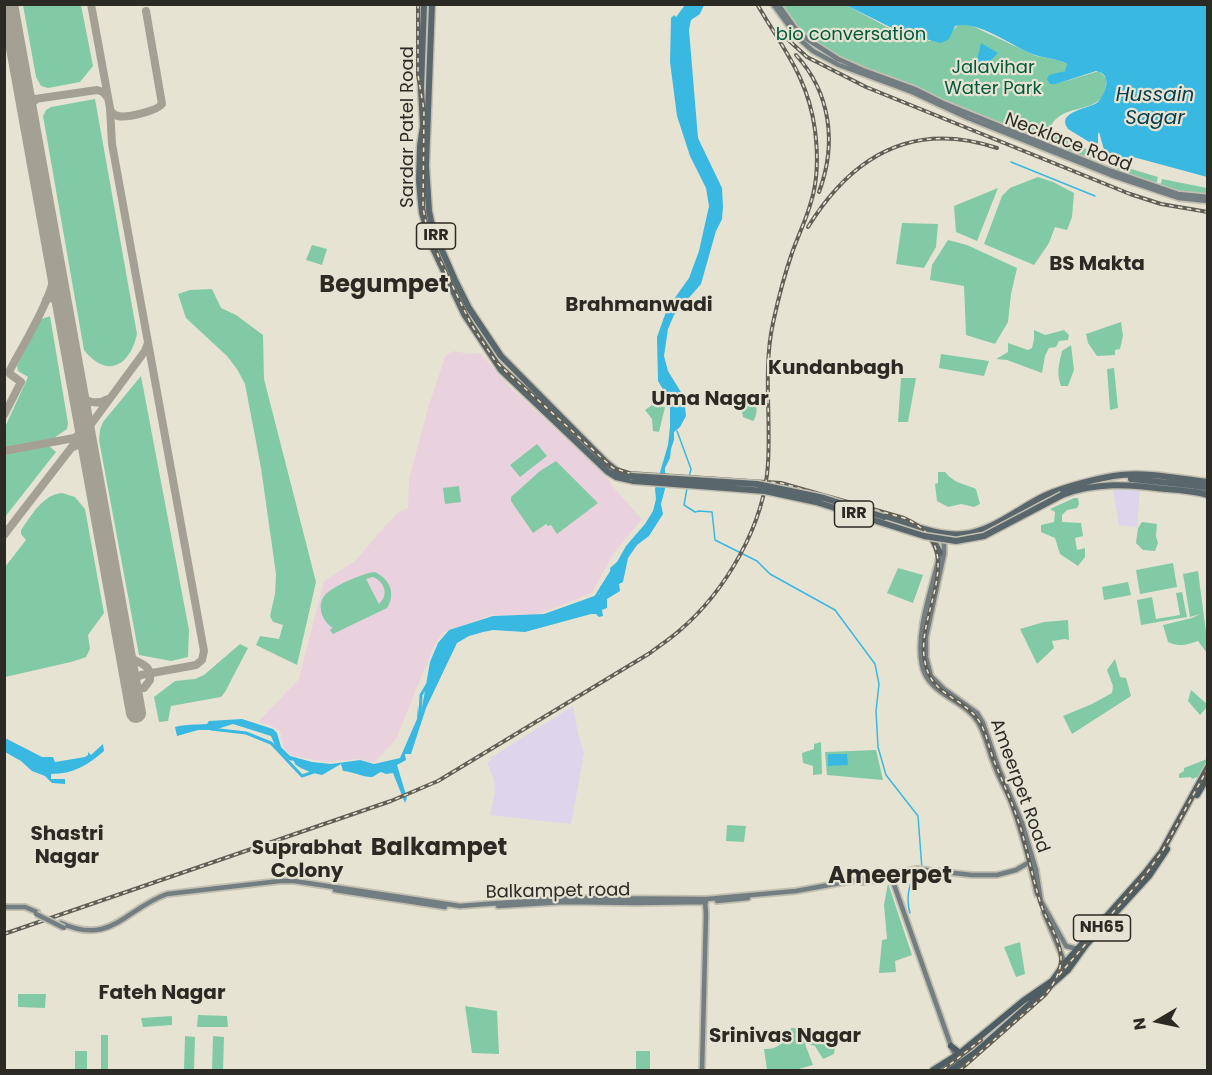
<!DOCTYPE html>
<html>
<head>
<meta charset="utf-8">
<style>
  body { margin:0 }
  #map { position:relative; width:1212px; height:1075px; overflow:hidden; background:#e7e3d3; font-family:Poppins,sans-serif }
  canvas { display:block }
  .frame { position:absolute; inset:0; border:6px solid #2c2a24; pointer-events:none }
  .north { position:absolute; left:1128px; top:991px; width:60px; height:60px; -webkit-text-stroke:4px #e7e3d3; paint-order:stroke; rotate:261deg; font-size:16px; font-weight:700; line-height:24px; text-align:center; color:#2c2a24 }
  .north::after { content:''; display:block; margin:auto; width:21px; height:27px; background:#2c2a24; clip-path:polygon(50% 0,100% 100%,50% 72%,0 100%) }
</style>
</head>
<body>
<div id="map">
<canvas width="1212" height="1075"></canvas>
<div class="frame"></div>
<div class="north">N</div>
</div>
<script>
const ctx = document.querySelector('canvas').getContext('2d');
ctx.lineJoin = 'round';
function fillPath(path, color) {
  ctx.fillStyle = color;
  ctx.fill(path, 'evenodd');
}
function trace(path, color, width, dash) {
  ctx.strokeStyle = color;
  ctx.lineWidth = width;
  ctx.lineCap = dash ? 'butt' : 'round';
  ctx.setLineDash(dash || []);
  ctx.stroke(path);
}
function label(font, color, halo, rows, align = 'center') {
  ctx.font = font + ' Poppins,sans-serif';
  ctx.lineWidth = 4.5;
  ctx.setLineDash([]);
  ctx.textBaseline = 'middle';
  ctx.strokeStyle = halo;
  ctx.fillStyle = color;
  for (const [text, x, y, turn = 0] of rows) {
    ctx.save();
    ctx.translate(x, y);
    ctx.rotate((+turn || 0) * Math.PI / 180);
    ctx.textAlign = isNaN(turn) ? turn : align;
    if (halo) ctx.strokeText(text, 0, 0);
    ctx.fillText(text, 0, 0);
    ctx.restore();
  }
}
fillPath(new Path2D(`
  M455 351 469 354 480 353 510 387 605 474 613 487 642 519 613 554 592 593 527 619 515 615H492L443 632 433 648 396 739 374 763 358 759 328 762 291 756 284 748 280 731 269 725 258 722 299 679 324 581 355 561 397 513 408 508 409 479 428 408 445 357 449 353Z`), '#e9d2de');
fillPath(new Path2D(`
  M1113 489 1140 491 1137 527 1119 525Z
  M573 706 578 734 584 753 571 824 490 815 495 793 494 780 487 762 491 760 490 758Z`), '#dcd5eb');
fillPath(new Path2D(`
  M23 5H81L93 66 80 82 48 88 41 86 36 77Z
  M779 5H846L887 27 930 41 953 30 958 25 968 24 1036 56 1058 60 1067 64 1066 70 1061 73 1056 84 1099 71 1106 78C1108 115 1073 102 1055 120 1050 125 1048 134 1045 142L942 100 921 89 847 61 806 36Z
  M95 99 137 334C130 366 107 379 84 350L43 116 46 110 51 107Z
  M1053 135 1091 151 1094 153V161L1049 143Z
  M1121 166 1158 177 1156 185 1116 169Z
  M1038 177 1053 182 1074 193 1072 217 1067 230 1055 227 1049 243 1034 265 984 244 1002 196 1010 188Z
  M1162 179 1207 188V194L1178 191 1160 186Z
  M998 188 977 241 956 232 954 206Z
  M902 223 938 224 936 247 924 268 896 264Z
  M948 240 967 245 1017 268 1011 294 1008 322 995 344 966 335 964 286 930 280 932 265Z
  M312 245 327 249 322 265 306 260Z
  M212 289 221 308 236 315 263 335 264 379 316 582 297 665 256 645 260 636 279 639 283 625 273 622 270 616 275 594 276 574 261 468 245 384 237 369 227 356 186 318 178 294 190 290Z
  M50 316 68 423 67 429 54 438 5 447V427L28 377 18 371 17 366 39 322 42 319Z
  M1121 322 1123 336 1120 349 1115 350V355L1097 356 1088 343 1086 334Z
  M1034 330 1045 335 1064 330 1069 335 1068 340 1059 341 1056 347 1049 348 1045 356 1042 373 1007 360 996 359 1008 352V343L1028 350 1032 348 1034 339Z
  M1071 345 1074 370 1068 386H1061C1056 373 1059 364 1062 351Z
  M941 354 989 361 984 376 939 368Z
  M1114 368 1118 408 1110 410 1107 369Z
  M141 376 189 630 188 657 171 661 139 655 99 440 100 430 103 422Z
  M901 378H916L908 422H898Z
  M751 395 755 396C757 403 758 416 753 421L743 417 741 407 746 397Z
  M652 405 665 407 659 432 653 431 652 419 645 410Z
  M537 444 547 456 520 477 510 465Z
  M49 446 56 452 5 517V454Z
  M556 461 598 503 557 534 551 525 548 526 546 524 533 533 511 501V497L540 471Z
  M938 472H945C953 483 965 484 976 489L980 504 974 507 961 504 948 507 937 501 935 484 938 483Z
  M459 486 461 502 445 504 443 488Z
  M62 493 75 497 85 509 104 613 88 635 90 649 86 657 71 662 5 677V567L26 540 21 534V530C32 515 42 495 62 493Z
  M1074 498H1078L1079 504 1077 508 1067 510 1062 515V522L1081 523 1083 536 1075 538 1077 550 1085 548V557L1078 566 1060 554 1055 538 1041 532V525L1054 522 1055 512 1050 509Z
  M1142 522 1157 524 1156 536 1158 543 1155 551 1143 550 1136 543 1138 528Z
  M1173 563 1177 587 1140 594 1136 570Z
  M898 568 923 575 913 603 887 593Z
  M1198 571 1207 640 1206 652 1198 641C1188 645 1178 647 1168 642L1163 625 1192 618 1200 614 1190 617 1183 574Z
  M375 572C390 579 396 594 387 608L333 634 330 630 333 628C321 621 315 602 328 592 337 585 363 573 375 572ZM373 577C385 582 389 595 379 604L366 579Z
  M1128 582 1131 595 1104 600 1102 587Z
  M1182 592 1187 617 1141 625 1137 600 1152 597 1156 619 1180 615 1176 593Z
  M1068 620 1069 640 1065 639 1052 641 1054 648 1037 664 1020 629 1044 622Z
  M240 644 248 648 225 692 221 697 171 706 168 721 159 722 154 697 175 681 195 679 204 675Z
  M1115 659 1120 677 1126 678 1131 696 1072 734 1063 716 1092 704 1112 693 1113 686 1107 670Z
  M1191 690 1207 704V707L1200 715 1188 701Z
  M821 742 822 774 813 775V766L803 763 802 753 814 749V744Z
  M876 750 883 780 827 775 825 752Z
  M1207 759V765L1201 778 1197 777 1192 779 1191 777 1179 778V774L1184 771V768Z
  M727 825 746 826 744 842 726 841Z
  M888 883 912 955 895 961 896 972 879 973 882 940 887 939 884 905Z
  M1020 942 1025 974 1016 977 1004 947Z
  M18 994H46L45 1008 18 1007Z
  M465 1006 497 1011 499 1054 472 1053Z
  M198 1015 227 1016 228 1027H197Z
  M172 1016V1025L143 1027 141 1018Z
  M791 1028H805V1044L813 1065 795 1070H767L764 1049C779 1050 785 1041 791 1028Z
  M101 1035H108V1070H101Z
  M185 1036 195 1037 194 1070H184Z
  M213 1036 224 1037 223 1070H212Z
  M832 1036 835 1045 834 1054 823 1059 815 1046 808 1044 809 1038Z
  M75 1051H87V1070H75Z
  M636 1051H650V1070H636Z`), '#82caa6');
fillPath(new Path2D(`
  M685 5H704L700 14 691 20 689 30 698 138 722 188 723 207 722 219 716 231 701 284 674 315 668 329 664 356 668 371 684 397 686 416 680 427 674 432V440L671 449 670 458 665 468V489L661 504 663 514 649 536 637 545 628 558 623 582 619 584 620 591 607 599V608L602 610 603 616 599 617 596 614H591L525 632 493 630 483 632 469 636 457 643 426 708 411 754H405L406 760 397 765 407 798 405 803 393 773 386 774 381 772C378 773 375 776 372 777 366 778 351 771 343 771L341 764 322 775C314 773 304 771 295 764L294 761 289 760 275 746 271 736 233 724 214 730H198L177 736 175 727C186 724 196 725 207 724L209 721 242 719 273 729 277 733 281 747 290 756 312 762 331 764 360 760 374 764 400 758 417 719 418 705 419 714 421 713 430 662 438 643 449 630 493 616 544 614 600 594V587L607 579 606 577 611 574 610 568 617 562 626 546 645 524 653 511 656 499 655 489 668 445 670 427V401L658 381 657 337 667 309 689 278 699 251 709 206 706 188 690 156 677 116 670 62 671 18 674 15 676 17Z
  M846 5H1207V177L1137 158 1120 157 1109 160 1106 157 1099 132 1098 134V144L1094 145 1068 129C1055 111 1090 109 1098 102 1106 93 1113 74 1096 71L1056 84H1050L1047 79 1049 75 1065 71 1067 64C1057 58 1046 59 1035 55 1013 47 978 19 955 26L949 39 941 43 902 33Z
  M981 43 998 53 983 68 976 64Z
  M5 738 42 757H53L55 762 85 757 88 755V752L91 755 103 744 104 751C88 765 73 774 51 774V779H65V784L52 783 45 776 32 771 21 761 5 752Z
  M828 754H847L848 765 828 766Z`), '#39b8e2');
trace(new Path2D(`
  M1011 162 1095 196
  M677 431 691 469 689 477
  M687 488 684 505 695 512 699 511 712 512 715 540 757 561 770 574 835 610 875 664 879 684 876 711 878 747 886 775 918 816 922 869
  M910 913C906 900 908 881 918 872`), '#39b8e2', 1.5);
trace(new Path2D(`
  M595 598 612 571
  M420 716 421 695 427 685
  M211 729 246 733 271 743 302 776 325 768`), '#39b8e2', 3);
trace(new Path2D(`
  M91 4 110 108 112 144 204 651 202 660 196 665 141 675 134 679 131 688
  M4 8 9 7
  M23 91 28 97 35 99 97 90 103 92 108 98
  M110 110C113 113 113 115 118 116 127 118 157 111 162 104L146 11
  M27 112 30 104 37 99
  M46 300 56 296 61 300
  M78 392C84 403 98 405 108 399
  M4 415 21 382 10 374V370C22 347 56 292 55 268
  M86 431 145 351 148 343
  M73 447 80 444 89 452
  M4 451 74 438 80 434
  M4 535 78 439 84 425
  M124 650C132 666 152 659 150 680L144 688 134 689 126 682 125 651`), '#a4a194', 8);
trace(new Path2D(`
  M8 4 136 713`), '#a4a194', 20);
const secondary = new Path2D(`
  M773 4 797 37 813 51 839 65 912 92 968 118 1111 175 1179 198 1208 201
  M778 4 795 28 807 39 838 59 863 70 915 89 943 103 1111 171 1178 194 1208 197
  M1195 490 1208 492
  M944 538V554L926 637V657L931 676 944 689 977 713 983 723 999 769 1022 823 1036 870 1041 901 1066 946 1077 949
  M940 553C933 587 915 631 922 665 928 695 964 699 978 722 986 735 988 750 994 764 998 777 1006 789 1011 802 1022 832 1030 863 1037 894
  M891 876 951 1046 960 1065 958 1070
  M863 882 891 877 894 874
  M335 890 445 907
  M717 901 748 898
  M498 906 564 902 637 903 706 902
  M4 907H25L37 912
  M1044 913 1065 963
  M61 923C111 946 125 909 167 894L280 881H294L460 906 565 898 707 899 796 891 917 869 972 875H997L1016 870 1033 860
  M702 1070 706 914 705 901`);
const primary = new Path2D(`
  M424 4 421 88 423 126 420 146 419 181 422 213 431 244 464 314 501 370 608 472 616 477 634 481
  M432 4 426 166 429 211 433 230 455 280 469 308 501 356 606 462 618 472 631 476
  M1131 479 1208 487
  M1062 495C1095 482 1130 484 1165 489 1179 490 1194 491 1208 495
  M884 517C907 523 940 537 964 534 993 531 1020 507 1046 495 1065 487 1101 477 1121 475 1150 472 1179 479 1208 482
  M930 534 940 553`);
const trunk = new Path2D(`
  M1197 795 1208 777
  M951 1046 960 1053
  M933 1070 960 1053 1023 1001 1052 981 1065 963 1145 873 1162 851 1208 767
  M951 1070 976 1052 1068 970 1086 945 1149 876 1167 849`);
trace(secondary, '#c2beb0', 8);
trace(primary, '#c2beb0', 9);
trace(trunk, '#c2beb0', 9);
trace(secondary, '#737e83', 4.5);
trace(primary, '#59676d', 6);
trace(trunk, '#4e5d63', 6);
const rail = new Path2D(`
  M418 4V75L424 110 423 208 427 228 440 260 471 324 496 362 613 468 629 473 781 483 904 518C973 548 914 613 925 662 931 696 962 696 979 721 987 733 989 750 995 763 1003 783 1012 802 1019 823 1028 850 1032 879 1042 907 1048 924 1060 938 1061 958 1061 972 1054 984 1045 995L960 1070
  M784 36 807 57 866 87 1130 194 1161 204 1208 212
  M796 55C831 93 837 144 819 192
  M808 227C852 156 913 120 997 148
  M4 934 391 801 438 781 650 653C659 646 670 639 679 631 725 592 765 525 768 463 771 417 763 369 773 323 778 300 784 276 792 253 798 236 806 220 811 202 818 180 818 154 815 130 808 77 783 49 757 4
  M1059 975 1146 874 1163 850 1208 768
  M943 1070 981 1040`);
trace(rail, '#625f56', 4);
trace(rail, '#e7e3d3', 1.5, [4.5]);
const secondaryBridge = new Path2D(`
  M36 914 64 928`);
const primaryBridge = new Path2D(`
  M631 476 757 484 824 498 884 517
  M634 481 765 491 816 502 924 536 956 541 984 536 1062 495`);
trace(secondaryBridge, '#c2beb0', 8, []);
trace(primaryBridge, '#c2beb0', 9, []);
trace(secondaryBridge, '#737e83', 4.5);
trace(primaryBridge, '#59676d', 6);
for (const [x, y, w] of [
  [436,236,39],
  [854,514,39],
  [1102,928,57]
]) {
  const box = new Path2D();
  box.roundRect(x - w / 2, y - 13, w, 26, 4.5);
  ctx.fillStyle = '#e7e3d3';
  ctx.fill(box);
  trace(box, '#2c2a24', 1.5);
}
label('bold 16px', '#2c2a24', null, [
  ["IRR",436,236],
  ["IRR",854,514],
  ["NH65",1102,928]
]);
label('18px', '#00593b', '#e7e3d3', [
  ["bio conversation",851,35],
  ["Jalavihar",993,68],
  ["Water Park",993,89]
]);
label('18px', '#2c2a24', '#e7e3d3', [
  ["Sardar Patel Road",408,127,-90],
  ["Necklace Road",1068,143,21],
  ["Ameerpet Road",1019,786,70],
  ["Balkampet road",558,892,-1]
]);
label('italic 20px', '#063e4f', '#e7e3d3', [
  ["Hussain",1155,96],
  ["Sagar",1155,119]
]);
label('bold 20px', '#2c2a24', '#e7e3d3', [
  ["BS Makta",1097,265],
  ["Brahmanwadi",639,306],
  ["Kundanbagh",836,369],
  ["Uma Nagar",710,400],
  ["Shastri",67,835],
  ["Nagar",67,858],
  ["Suprabhat",307,849],
  ["Colony",307,872],
  ["Fateh Nagar",162,994],
  ["Srinivas Nagar",785,1037]
]);
label('bold 24px', '#2c2a24', '#e7e3d3', [
  ["Begumpet",384,286],
  ["Balkampet",439,849],
  ["Ameerpet",890,877]
]);
</script>
</body>
</html>
